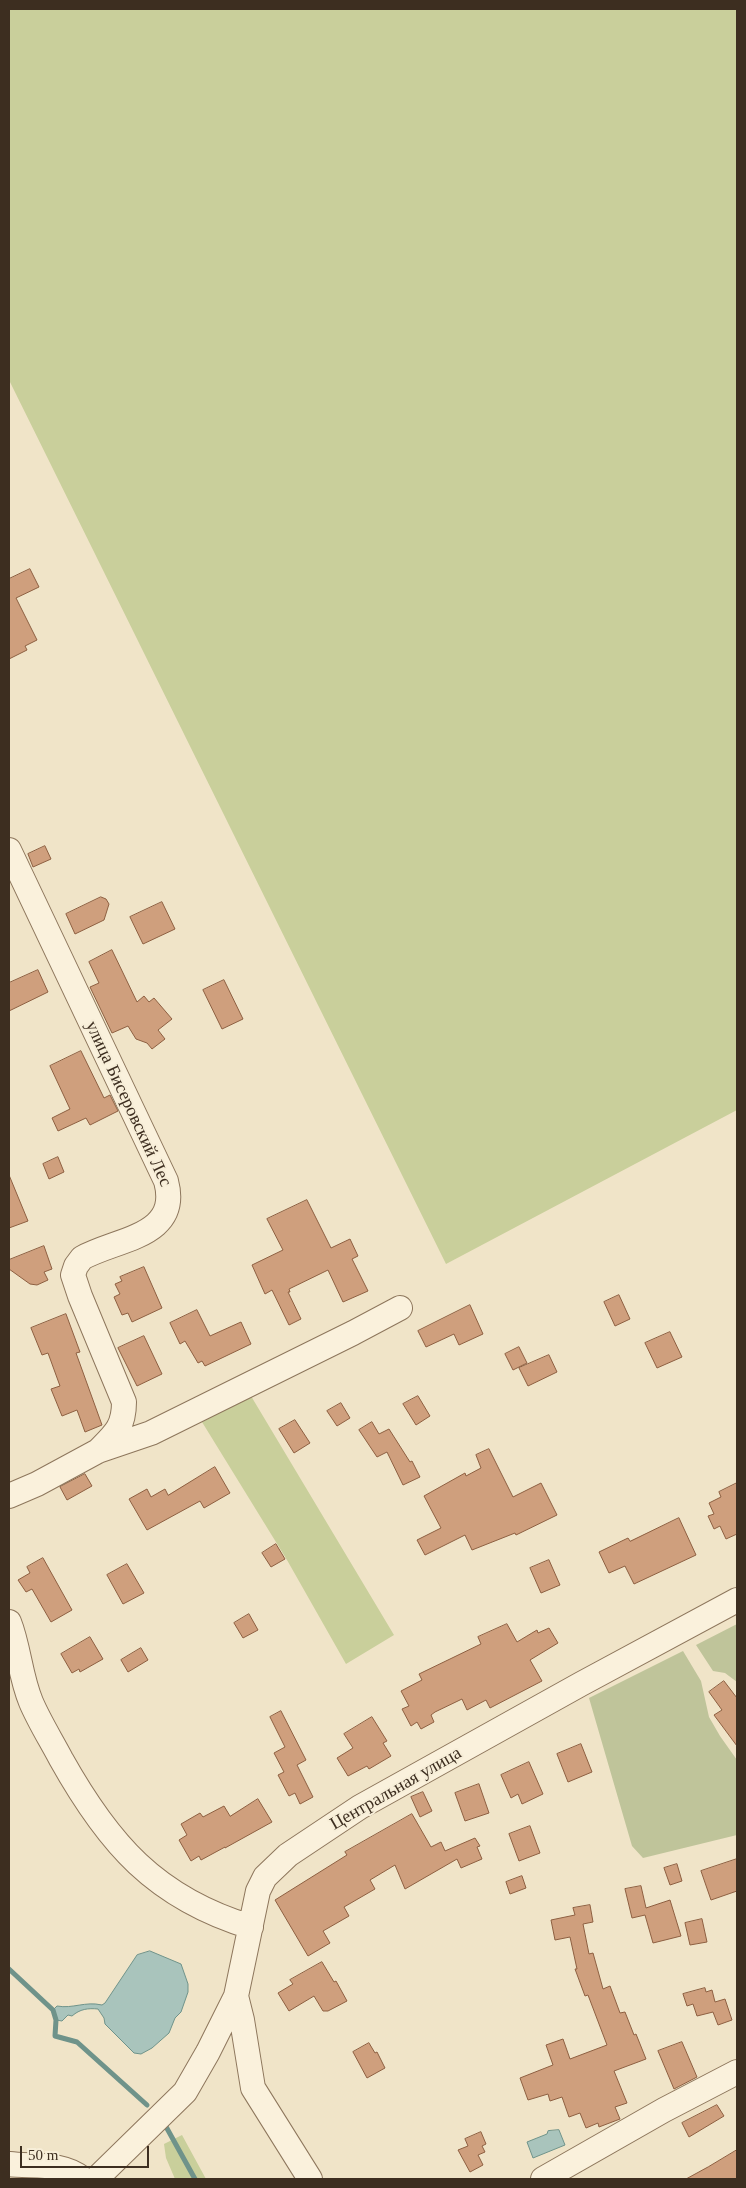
<!DOCTYPE html>
<html>
<head>
<meta charset="utf-8">
<style>
  body { margin:0 }
  #map { position:relative; width:746px; height:2188px; overflow:hidden; background:#f0e4c8; font-family:Georgia,serif }
  canvas { display:block }
  .frame { position:absolute; inset:0; border:10px solid #3d2e20; pointer-events:none }
  .scale { position:absolute; left:20px; top:2146px; width:129px; height:22px; box-sizing:border-box; border:2px solid #3d2e20; border-top:0; padding-left:6px; font-size:15px; line-height:18px; white-space:nowrap; color:#3d2e20; -webkit-text-stroke:4px #f7eed8; paint-order:stroke }
</style>
</head>
<body>
<div id="map">
<canvas width="746" height="2188"></canvas>
<div class="frame"></div>
<div class="scale">50 m</div>
</div>
<script>
const ctx = document.querySelector('canvas').getContext('2d');
ctx.lineJoin = 'round';
function fillPath(path, color) {
  ctx.fillStyle = color;
  ctx.fill(path, 'evenodd');
}
function trace(path, color, width, dash) {
  ctx.strokeStyle = color;
  ctx.lineWidth = width;
  ctx.lineCap = dash ? 'butt' : 'round';
  ctx.setLineDash(dash || []);
  ctx.stroke(path);
}
function label(font, color, halo, rows, align = 'center') {
  ctx.font = font + ' Georgia,serif';
  ctx.lineWidth = 4;
  ctx.setLineDash([]);
  ctx.textBaseline = 'middle';
  ctx.strokeStyle = halo;
  ctx.fillStyle = color;
  for (const [text, x, y, turn = 0] of rows) {
    ctx.save();
    ctx.translate(x, y);
    ctx.rotate((+turn || 0) * Math.PI / 180);
    ctx.textAlign = isNaN(turn) ? turn : align;
    if (halo) ctx.strokeText(text, 0, 0);
    ctx.fillText(text, 0, 0);
    ctx.restore();
  }
}
fillPath(new Path2D(`
  M9 9H737V1110L446 1264 9 380Z
  M251 1396 394 1635 346 1664 287 1560 202 1422Z
  M182 2135 206 2179H175L166 2158 164 2144Z`), '#c9cf9b');
fillPath(new Path2D(`
  M737 1624V1682L725 1673 713 1671 696 1645Z
  M683 1651 701 1681 709 1717 720 1736 737 1760V1835L643 1858 632 1846 589 1698Z`), '#bfc49a');
const water = new Path2D(`
  M150 1951 181 1964 188 1984V1992L181 2012 175 2018 169 2033 152 2048 141 2054 134 2053 105 2024 104 2018 98 2009C88 2008 80 2009 72 2016L68 2015 62 2021 56 2020 53 2010 57 2006C73 2009 85 2001 102 2005L105 2003 137 1955Z
  M559 2130 565 2145 533 2158 527 2142 547 2134 548 2131Z`);
fillPath(water, '#a9c4bc');
trace(water, '#6f938a', 1);
trace(new Path2D(`
  M9 1969 53 2010 56 2020 55 2036 77 2042 147 2105
  M164 2123 195 2179`), '#6f938a', 5);
const building = new Path2D(`
  M30 569 39 587 16 598 37 640 25 646 27 650 9 659V579Z
  M45 846 51 859 33 867 28 854Z
  M101 897 106 899 109 904 104 920 75 934 66 914Z
  M162 902 175 929 143 944 130 917Z
  M112 950 137 1002 144 996 149 1002 154 998 172 1019 158 1030 165 1039 152 1049 147 1043 136 1039 128 1026 112 1033 90 987 99 983 89 962Z
  M38 970 48 992 9 1011V983Z
  M224 980 243 1019 222 1029 203 990Z
  M81 1051 104 1098 110 1095 118 1111 90 1125 86 1118 58 1131 52 1118 70 1109 50 1066Z
  M58 1157 64 1172 49 1179 43 1164Z
  M9 1175 28 1221 9 1228Z
  M307 1200 331 1248 350 1239 358 1256 352 1259 368 1291 343 1302 328 1270 289 1289 290 1292H288L301 1319 289 1325 272 1290 265 1294 252 1265 283 1250 267 1219Z
  M44 1246 52 1269 44 1272 48 1280 37 1285 30 1284 9 1269V1260Z
  M144 1267 162 1308 132 1322 128 1313 122 1315 114 1297 120 1294 115 1284 122 1281 120 1277Z
  M619 1295 630 1319 615 1326 604 1302Z
  M470 1305 483 1334 459 1345 454 1334 426 1347 418 1331Z
  M197 1310 210 1336 241 1322 251 1344 205 1366 202 1361 198 1363 185 1341 180 1344 170 1323Z
  M66 1314 80 1352 76 1353 102 1425 85 1432 77 1410 62 1416 51 1389 60 1386 48 1353 42 1355 31 1328Z
  M670 1332 682 1357 657 1368 645 1343Z
  M144 1336 162 1374 137 1386 118 1348Z
  M519 1347 527 1363 513 1370 505 1354Z
  M549 1355 557 1372 528 1386 519 1368Z
  M418 1396 430 1416 416 1425 403 1404Z
  M341 1403 350 1418 337 1426 327 1411Z
  M295 1420 310 1443 294 1453 279 1429Z
  M372 1422 379 1434 389 1429 410 1462 412 1461 420 1477 403 1485 387 1452 377 1457 359 1430Z
  M489 1449 513 1497 541 1483 557 1515 516 1535 515 1533 472 1550 465 1535 425 1555 417 1540 441 1528 424 1496 465 1473 466 1476 481 1468 476 1455Z
  M215 1467 230 1493 204 1508 200 1501 147 1530 129 1499 147 1489 151 1497 165 1489 168 1495Z
  M85 1474 92 1486 67 1500 60 1487Z
  M737 1483V1534L726 1539 720 1526 714 1529 708 1516 714 1514 709 1503 721 1497 719 1492Z
  M679 1518 696 1555 634 1584 625 1566 609 1573 599 1552 628 1538 630 1541Z
  M276 1544 285 1559 271 1567 262 1553Z
  M43 1558 72 1610 51 1622 32 1589 26 1592 18 1580 30 1573 27 1567Z
  M549 1560 560 1585 541 1593 530 1568Z
  M127 1564 144 1593 123 1604 107 1575Z
  M249 1614 258 1630 243 1638 234 1623Z
  M507 1624 517 1642 537 1630 538 1633 549 1628 558 1643 530 1660 542 1681 490 1708 486 1700 467 1710 462 1699 435 1712 431 1715 434 1722 421 1729 417 1722 411 1726 402 1709 409 1706 401 1691 422 1680 419 1674 481 1644 478 1637Z
  M90 1637 103 1659 80 1672 79 1669 72 1673 61 1654Z
  M141 1648 148 1660 128 1672 121 1660Z
  M724 1681 737 1698V1746L714 1715 722 1710 709 1692Z
  M281 1711 306 1760 297 1765 313 1797 300 1804 295 1793 289 1796 278 1775 284 1772 274 1753 285 1747 270 1717Z
  M372 1717 387 1741 383 1743 391 1756 369 1769 367 1766 348 1776 337 1758 353 1748 344 1734Z
  M581 1744 592 1772 568 1782 557 1754Z
  M529 1762 543 1794 522 1804 518 1794 511 1798 501 1775Z
  M479 1784 489 1813 465 1821 455 1793Z
  M423 1792 432 1811 420 1817 411 1797Z
  M258 1799 272 1822 225 1848V1847L201 1860 199 1856 191 1861 179 1840 187 1835 181 1824 200 1813 203 1817 224 1806 230 1816Z
  M412 1814 431 1847 441 1842 445 1851 475 1838 480 1846 477 1847 482 1859 461 1868 457 1859 405 1889 395 1865 370 1880 375 1889 344 1907 349 1916 323 1931 330 1943 308 1956 275 1900 347 1855 345 1852Z
  M530 1826 540 1853 519 1861 509 1834Z
  M737 1859V1891L711 1900 701 1871Z
  M677 1864 682 1881 670 1885 664 1868Z
  M522 1876 526 1888 510 1894 506 1882Z
  M641 1886 646 1908 670 1900 681 1936 653 1943 645 1915 632 1918 625 1889Z
  M590 1905 593 1922 583 1924 589 1954 593 1953 603 1989 610 1986 620 2013 625 2012 634 2035 636 2034 646 2059 614 2071 627 2103 615 2107 620 2119 599 2127 598 2123 586 2128 580 2113 569 2117 562 2097 550 2101 548 2094 528 2100 520 2078 553 2065 546 2045 563 2039 570 2059 607 2045 588 1995 585 1996 575 1969H577L570 1937 555 1940 551 1920 575 1915 573 1908Z
  M702 1919 707 1942 690 1945 685 1923Z
  M322 1962 334 1982 336 1981 347 2001 328 2011H323L314 1996 289 2011 278 1993 293 1984 290 1980Z
  M705 1988 706 1992 712 1990 715 2002 725 1999 732 2020 718 2025 713 2012 697 2016 693 2004 687 2006 683 1994Z
  M682 2042 697 2077 674 2089 658 2051Z
  M369 2043 375 2053 377 2052 385 2068 367 2078 353 2052Z
  M717 2105 724 2116 689 2137 682 2123Z
  M481 2132 486 2144 482 2146 485 2152 478 2155 483 2165 470 2172 458 2150 468 2146 465 2139Z
  M737 2150V2179H686L708 2167Z`);
fillPath(building, '#cf9f7d');
trace(building, '#8d5f41', 1);
const minor = new Path2D(`
  M9 850 166 1181C181 1237 118 1238 82 1258L76 1266 73 1275 80 1296 124 1402C124 1427 115 1434 98 1451
  M9 1496 37 1484 98 1451 151 1433 353 1333 400 1308
  M9 1622C19 1647 20 1676 31 1702 39 1721 51 1740 61 1759 108 1843 155 1898 251 1927
  M236 1996 242 2020 253 2088 310 2179
  M9 2164C33 2167 63 2162 83 2179
  M96 2179 185 2092 208 2052 236 1996 258 1891 265 1877 288 1855 360 1807 581 1684 737 1600
  M543 2179 664 2110 737 2072`);
trace(minor, '#8d765c', 26);
trace(minor, '#faf1dc', 24);
label('18px', '#3d2e20', '#f7eed8', [
  ["улица Бисеровский Лес",128,1104,65],
  ["Центральная улица",396,1789,-30]
]);
</script>
</body>
</html>
